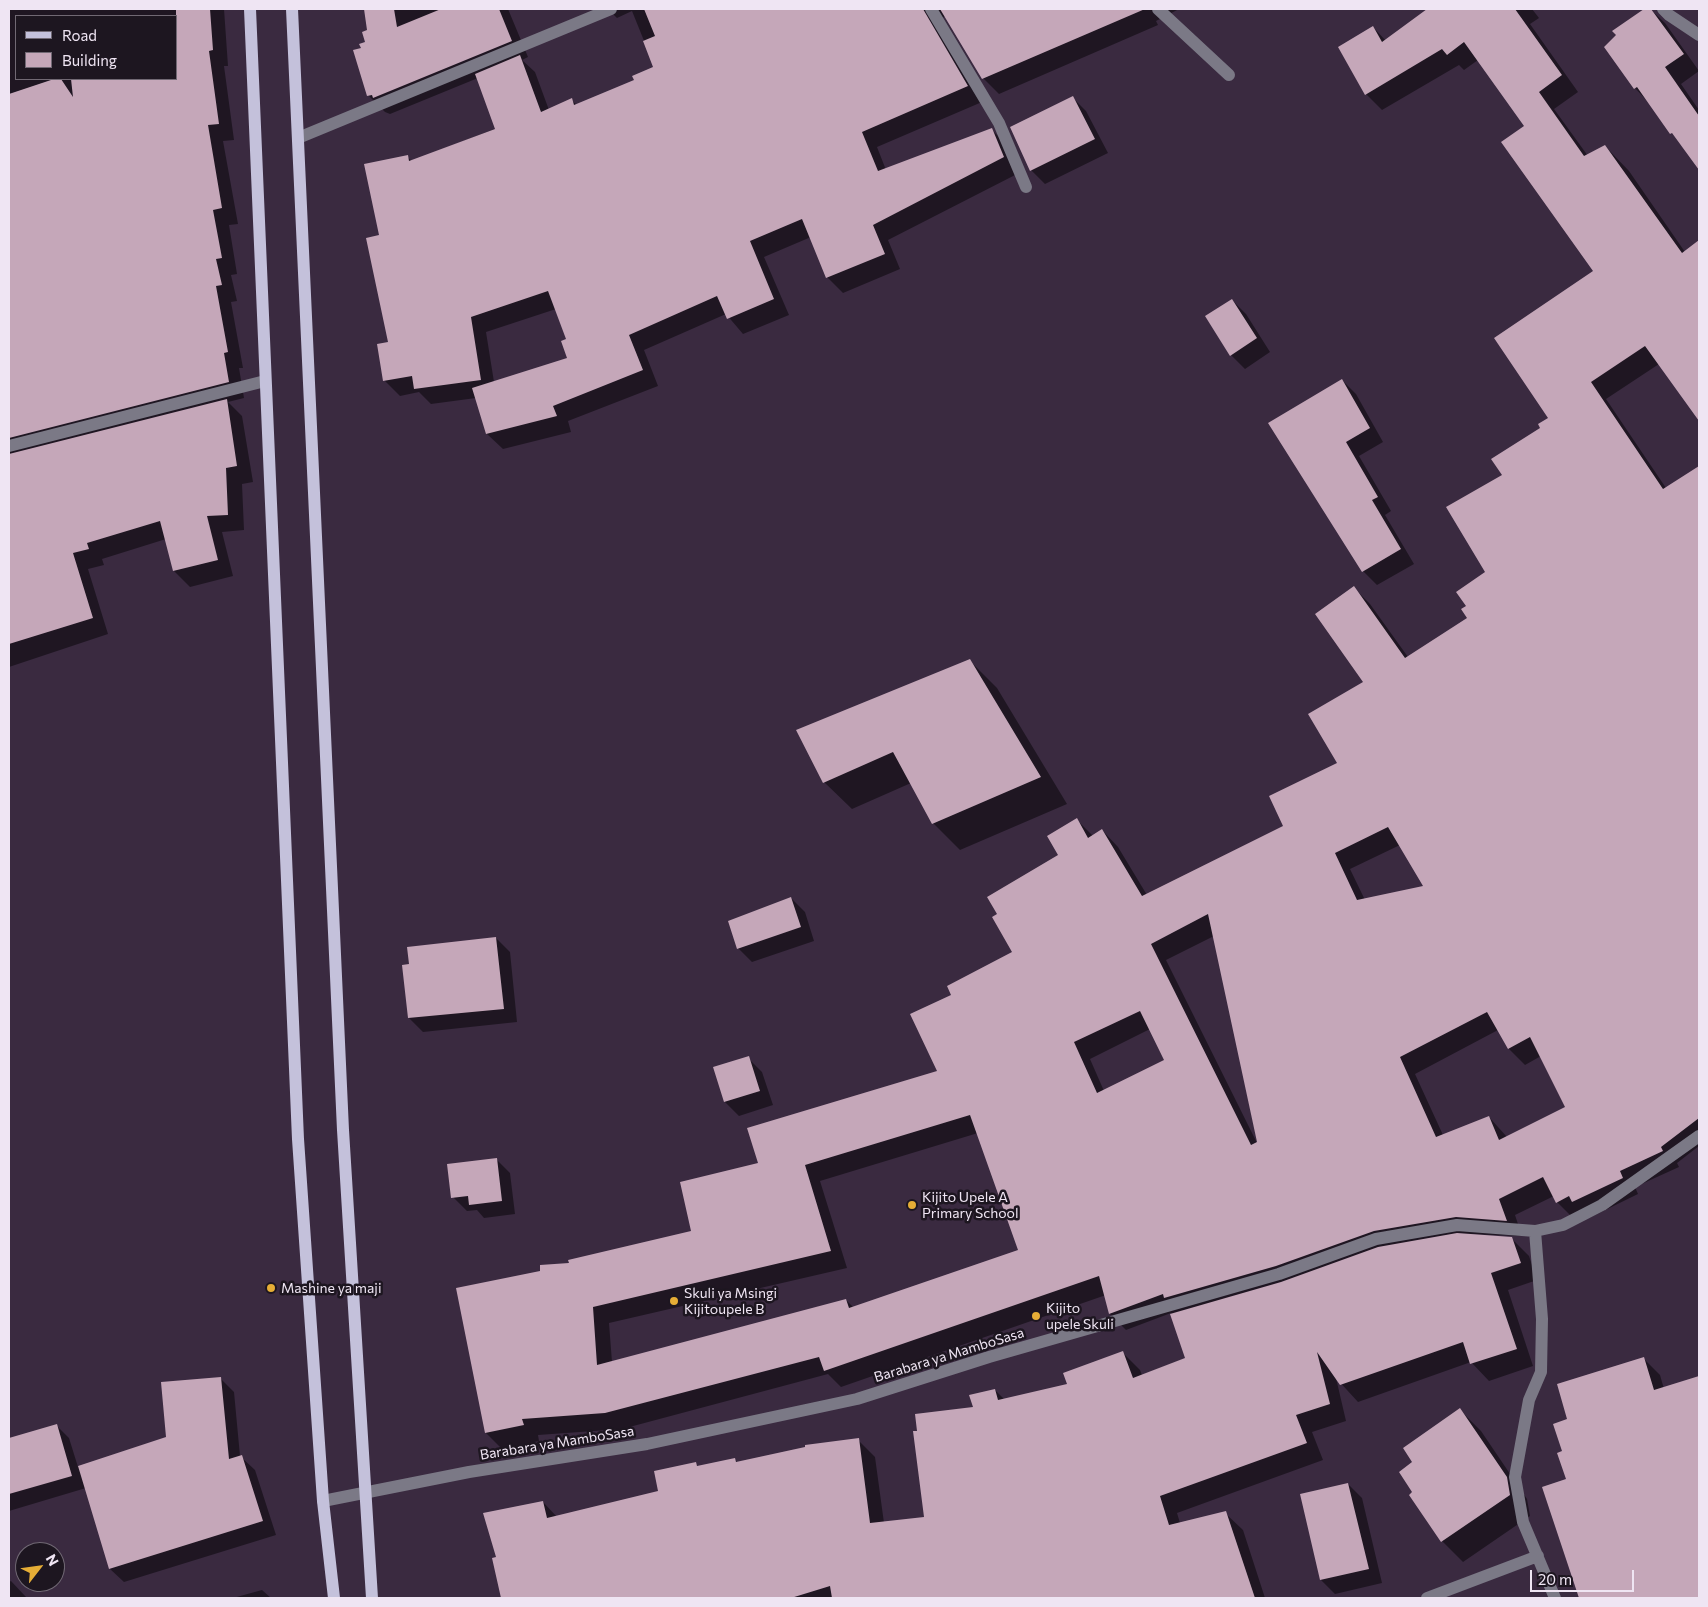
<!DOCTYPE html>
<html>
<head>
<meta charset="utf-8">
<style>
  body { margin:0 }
  #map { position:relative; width:1708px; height:1607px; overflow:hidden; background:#3a2a40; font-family:Commissioner,sans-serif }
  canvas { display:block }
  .frame { position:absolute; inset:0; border:10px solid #efe5f3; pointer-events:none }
  .legend { position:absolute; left:15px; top:15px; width:162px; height:65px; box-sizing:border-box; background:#1d1620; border:1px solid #716974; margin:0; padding:6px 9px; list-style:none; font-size:15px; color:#efe5f3 }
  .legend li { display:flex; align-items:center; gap:10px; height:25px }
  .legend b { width:25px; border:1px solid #716974 }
  .north { position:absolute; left:15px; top:1542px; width:50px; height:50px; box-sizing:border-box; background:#1d1620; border:1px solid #716974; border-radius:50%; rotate:60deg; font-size:14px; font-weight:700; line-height:20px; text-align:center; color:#efe5f3 }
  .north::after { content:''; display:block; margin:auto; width:18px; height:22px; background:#e6ad36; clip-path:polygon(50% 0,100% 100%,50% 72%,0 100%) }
  .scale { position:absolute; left:1530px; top:1570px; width:104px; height:22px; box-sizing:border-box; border:2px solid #efe5f3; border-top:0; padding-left:6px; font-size:15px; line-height:18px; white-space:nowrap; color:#efe5f3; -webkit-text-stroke:4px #1d1620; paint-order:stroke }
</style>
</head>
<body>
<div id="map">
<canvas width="1708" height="1607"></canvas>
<div class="frame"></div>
<ul class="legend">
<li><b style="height:6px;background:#c4c1db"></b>Road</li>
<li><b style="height:14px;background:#c5a7b9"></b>Building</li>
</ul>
<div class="north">N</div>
<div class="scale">20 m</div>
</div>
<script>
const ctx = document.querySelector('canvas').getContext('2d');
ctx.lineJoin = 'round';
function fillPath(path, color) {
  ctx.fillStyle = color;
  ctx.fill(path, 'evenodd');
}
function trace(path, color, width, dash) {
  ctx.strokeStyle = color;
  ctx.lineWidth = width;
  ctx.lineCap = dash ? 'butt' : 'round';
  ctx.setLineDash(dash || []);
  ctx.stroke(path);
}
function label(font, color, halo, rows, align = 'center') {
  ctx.font = font + ' Commissioner,sans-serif';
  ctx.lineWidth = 5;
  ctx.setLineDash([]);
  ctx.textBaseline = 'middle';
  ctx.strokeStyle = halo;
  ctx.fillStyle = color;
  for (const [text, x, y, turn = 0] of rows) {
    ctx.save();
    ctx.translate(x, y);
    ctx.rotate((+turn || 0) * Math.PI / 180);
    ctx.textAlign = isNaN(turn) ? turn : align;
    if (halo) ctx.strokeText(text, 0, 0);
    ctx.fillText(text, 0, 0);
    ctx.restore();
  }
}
fillPath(new Path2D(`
  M9 9H224L228 66H224L234 140 223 141 238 224 229 225 237 274 231 275 237 301 231 302 243 368H239L244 398 228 402 242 416 253 482 242 484 244 530 222 532 233 576 190 587 174 571 166 539 102 559 104 565 88 569 108 634 9 667ZM16 16H176V79H16Z
  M365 9H508L528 57 522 60 535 72 549 110 571 100 577 105 636 80 655 68 632 11 617 18 608 9H1179L1156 21 1158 25 999 94 983 78 946 16 942 18 982 102 877 147 886 170 992 130 1008 146 1019 173 888 240 900 269 843 293 827 277 811 237 764 257 789 315 743 334 726 314 644 350 658 386 568 421 571 432 503 449 487 434 476 398 431 404 419 392 400 396 384 380 389 343 381 236 407 157 412 161 497 128 478 78 390 114 385 112 369 96 363 49 367 43 369 31ZM556 309 568 340 569 358 494 382 486 332Z
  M1429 9H1532L1539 18 1530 24 1578 92 1554 109 1588 156 1605 146 1629 171 1685 252 1699 241V419L1659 364 1606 399 1666 488 1699 467V1146L1677 1163 1679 1167 1635 1187 1638 1194 1589 1218H1573L1557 1202 1554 1196 1515 1215 1522 1236 1465 1234 1512 1239 1529 1256 1537 1280 1508 1290 1533 1366 1489 1381 1471 1362 1358 1402 1336 1378 1346 1421 1312 1432 1323 1460 1177 1513 1180 1523 1225 1513 1243 1530 1265 1598H502L494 1559 497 1558 543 1502 557 1517 660 1492 695 1464 699 1467 735 1460 738 1463 858 1440 875 1457 884 1523 925 1518 974 1408 995 1390 1005 1400 1069 1385 1122 1352 1140 1370 1142 1375 1186 1358 1171 1313 1126 1330 1110 1314 1106 1295 841 1387 828 1374 622 1429 538 1435 539 1441 502 1449 486 1433 570 1264 693 1232 760 1164 938 1071 953 995 1013 953 1077 820 1093 836 1102 830 1118 847 1147 895 1285 826 1338 764 1364 682 1354 588 1370 604 1408 657 1469 618 1467 606 1486 573 1503 475 1550 418 1594 271 1526 126 1478 60 1464 70 1459 65 1382 110 1366 94 1373 27 1386 41ZM1400 845 1425 887 1365 900 1350 869ZM1214 936 1258 1145 1166 960ZM1150 1029 1166 1061 1104 1091 1090 1059ZM1498 1030 1509 1049 1525 1065 1541 1056 1567 1107 1507 1137 1489 1117 1443 1135 1415 1074ZM978 1133 1020 1250 854 1308 846 1300 612 1362 609 1323 847 1268 820 1181Z
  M1646 9H1650L1665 23 1699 71 1681 84 1699 110V168L1650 104 1635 88 1606 47 1617 36 1614 31Z
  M1072 97 1086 111 1108 153 1045 184 1031 170Z
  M1232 300 1246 314 1270 352 1245 369 1231 355Z
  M1342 380 1356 394 1383 442 1359 456 1391 511 1385 515 1414 564 1377 585 1363 571 1270 424Z
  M969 660 997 688 1067 804 960 850 933 823 911 783 852 809 824 782Z
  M791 898 805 912 814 941 752 962 738 948Z
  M496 938 510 952 517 1022 423 1032 409 1018Z
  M748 1058 762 1072 773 1105 739 1116 725 1102 715 1068Z
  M496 1159 510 1173 515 1214 484 1218 477 1210 467 1211 453 1197Z
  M1644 1359 1660 1375 1664 1389 1699 1378V1598H1603L1559 1482 1568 1479 1564 1451 1569 1420Z
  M220 1378 234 1392 240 1456 255 1470 276 1535 124 1582 110 1569 86 1488 9 1511V1440L56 1425 69 1438 78 1467 167 1438Z
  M1460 1410 1481 1431 1527 1499 1530 1516 1463 1562 1442 1541 1414 1492Z
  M1348 1484 1362 1498 1382 1583 1335 1594 1321 1580Z
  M11 1581 26 1597 27 1598H9V1582Z
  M262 1590 271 1598H233Z`), '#0007');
fillPath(new Path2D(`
  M176 9H210L213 50 209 51 219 124 208 125 222 208 213 210 222 258 216 259 222 285 216 286 228 352 224 353 229 382 9 438V94L54 79H61L73 97 71 79H176Z
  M364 9H394L397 27 441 9H499L512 41 373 98 372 95 367 96 353 50 361 48 359 44 365 42 362 32 367 30Z
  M644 9H923L968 86 862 132 878 171 992 128 1004 157 873 225 885 254 826 278 802 219 750 241 774 299 727 319 717 296 629 335 643 370 553 406 557 416 486 434 472 388 567 358 561 341 566 339 548 291 471 317 481 380 414 389 412 376 383 381 377 344 388 342 366 238 379 235 364 164 408 155 409 161 495 129 475 74 520 55 541 112 572 98 574 105 634 80 632 76 653 67 643 41 655 36Z
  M940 9H1145L982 79Z
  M1427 9H1515L1562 75 1539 92 1584 156 1605 145 1682 253 1699 240V421L1645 346 1591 382 1663 489 1699 466V1118L1661 1147 1663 1151 1620 1171 1623 1178 1572 1202 1569 1196 1556 1203 1543 1177 1499 1199 1507 1221 1456 1217 1374 1231 1276 1266 1164 1298 1163 1294 1109 1314 1099 1276 824 1371 819 1357 605 1413 522 1419 524 1425 485 1433 456 1288 540 1271V1265L569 1263 568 1260 691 1231 680 1182 758 1163 747 1128 937 1071 910 1014 951 995 947 986 1012 952 992 917 997 914 987 897 1058 855 1047 836 1077 818 1088 838 1102 829 1142 896 1283 826 1269 796 1337 763 1308 714 1363 682 1315 614 1354 586 1405 658 1467 618 1461 609 1466 606 1456 592 1485 572 1446 507 1502 475 1491 459 1540 428 1538 424 1548 418 1494 338 1593 271 1501 142 1524 126 1464 42 1447 55 1442 49 1365 95 1338 47 1373 26 1382 42ZM1388 827 1423 886 1357 900 1335 853ZM1208 914 1257 1142 1251 1145 1151 944ZM1140 1011 1164 1060 1097 1093 1074 1042ZM1487 1012 1508 1049 1530 1037 1565 1107 1499 1140 1489 1116 1436 1137 1400 1057ZM970 1115 1018 1250 849 1308 846 1299 597 1365 593 1307 831 1251 805 1165Z
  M1644 9H1651L1684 54 1665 67 1699 116V170L1672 133 1670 134 1637 87 1634 89 1604 47 1616 35 1612 31Z
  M1073 96 1095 139 1030 171 1010 127Z
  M1232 299 1257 338 1230 356 1205 316Z
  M1342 379 1370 428 1346 442 1378 497 1372 500 1401 549 1362 572 1268 423Z
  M227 399 237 466 226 468 228 515 207 516 218 560 173 571 160 521 87 543 89 549 73 553 93 618 9 644V454Z
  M970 659 1041 777 932 824 893 752 823 783 796 730Z
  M791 897 801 927 737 949 728 921Z
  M496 937 504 1009 408 1018 402 965 409 964 407 947Z
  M749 1056 760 1091 724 1102 713 1067Z
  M497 1158 502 1201 469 1205 468 1196 451 1198 447 1164Z
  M1457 1233 1512 1237 1521 1263 1491 1273 1517 1349 1470 1364 1463 1342 1340 1385 1317 1352 1330 1404 1296 1415 1307 1443 1160 1496 1169 1525 1226 1511 1255 1598H832L830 1586 791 1598H501L492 1558 496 1557 483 1513 543 1501 547 1518 658 1491 654 1471 696 1462 697 1466 735 1458 736 1462 805 1447V1445L859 1438 870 1523 924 1517 913 1431H917L915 1414 973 1407 969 1395 995 1389 998 1400 1067 1384 1063 1373 1123 1351 1133 1378 1185 1358 1170 1314 1281 1282 1378 1247Z
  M1644 1357 1654 1390 1699 1376V1598H1579L1542 1487 1566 1479 1557 1453 1562 1451 1553 1424 1567 1419 1557 1384Z
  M221 1377 229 1459 242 1455 263 1521 109 1569 78 1466 166 1437 161 1382Z
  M1460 1408 1507 1477 1510 1495 1441 1542 1409 1495 1412 1492 1399 1472 1412 1462 1403 1448Z
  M57 1424 72 1476 9 1494V1438Z
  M1348 1483 1369 1569 1320 1580 1300 1494Z`), '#c5a7b9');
trace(new Path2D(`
  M931 9 999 123 1026 187
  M1158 9 1229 75
  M1663 9 1669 15 1699 35
  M298 138 611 9
  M9 446 265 381
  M1535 1231 1542 1319 1541 1372 1529 1400 1515 1477 1523 1522 1555 1598
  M323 1501 469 1472 647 1444 857 1399 989 1357 1279 1274 1376 1239 1457 1225 1535 1231 1563 1225 1602 1205 1699 1136
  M1427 1598 1538 1556`), '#7b7986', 12);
trace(new Path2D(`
  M250 9 298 1139 323 1501 334 1598
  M292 9 343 1130 372 1598`), '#c4c1db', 12);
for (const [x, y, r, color] of [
  [912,1205,5,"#e6ad36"],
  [271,1288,5,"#e6ad36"],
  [674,1301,5,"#e6ad36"],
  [1036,1316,5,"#e6ad36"]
]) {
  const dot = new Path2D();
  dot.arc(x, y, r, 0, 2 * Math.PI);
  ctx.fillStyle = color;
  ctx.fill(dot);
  trace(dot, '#1d1620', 2);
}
label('14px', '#efe5f3', '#1d1620', [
  ["Kijito Upele A",922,1197],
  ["Primary School",922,1213],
  ["Mashine ya maji",281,1288],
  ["Skuli ya Msingi",684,1293],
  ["Kijitoupele B",684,1309],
  ["Kijito",1046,1308],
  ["upele Skuli",1046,1324]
], 'left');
label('14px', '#efe5f3', '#1d1620', [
  ["Barabara ya MamboSasa",949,1355,-17],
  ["Barabara ya MamboSasa",557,1443,-9]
]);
</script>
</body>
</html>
